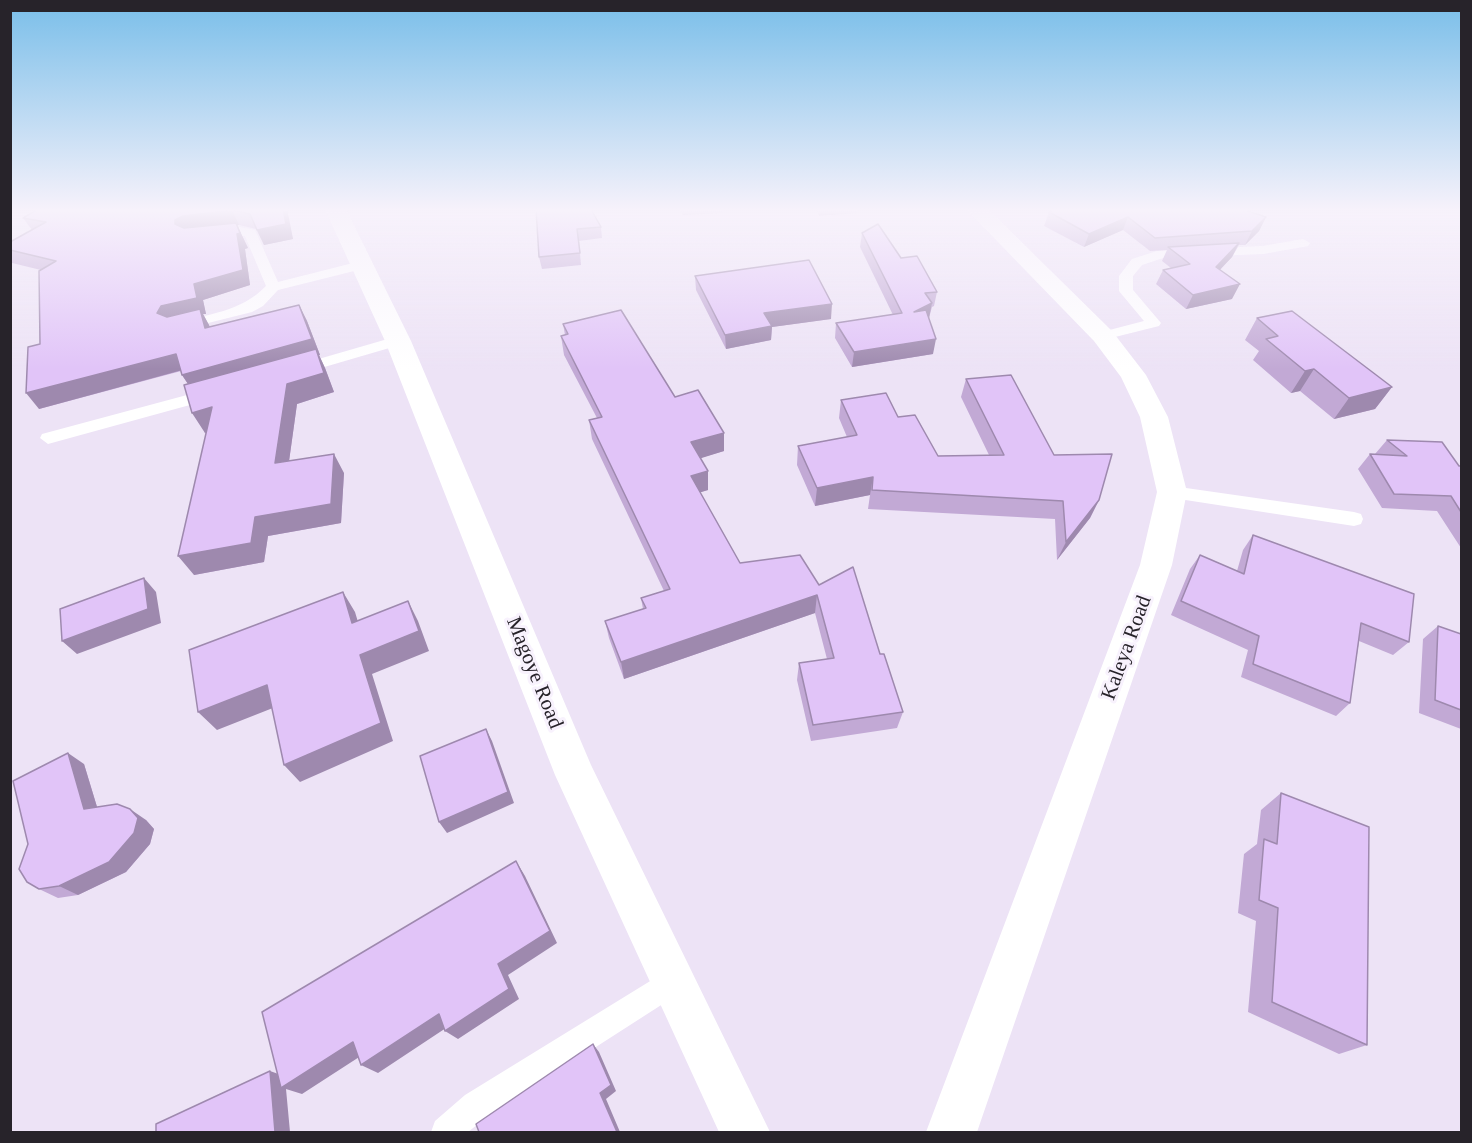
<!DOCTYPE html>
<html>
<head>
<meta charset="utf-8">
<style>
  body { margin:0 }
  #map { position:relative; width:1472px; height:1143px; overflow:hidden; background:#ede3f6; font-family:Georgia,serif }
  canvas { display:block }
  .frame { position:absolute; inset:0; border:12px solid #27232a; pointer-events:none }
</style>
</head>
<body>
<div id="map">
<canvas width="1472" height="1143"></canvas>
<div class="frame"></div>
</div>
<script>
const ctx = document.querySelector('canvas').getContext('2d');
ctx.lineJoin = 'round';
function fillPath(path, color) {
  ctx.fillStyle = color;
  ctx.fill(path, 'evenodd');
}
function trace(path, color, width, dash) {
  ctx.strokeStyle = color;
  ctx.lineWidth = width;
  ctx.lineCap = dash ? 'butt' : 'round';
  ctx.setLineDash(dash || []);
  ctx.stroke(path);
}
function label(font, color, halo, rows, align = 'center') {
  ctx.font = font + ' Georgia,serif';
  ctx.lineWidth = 6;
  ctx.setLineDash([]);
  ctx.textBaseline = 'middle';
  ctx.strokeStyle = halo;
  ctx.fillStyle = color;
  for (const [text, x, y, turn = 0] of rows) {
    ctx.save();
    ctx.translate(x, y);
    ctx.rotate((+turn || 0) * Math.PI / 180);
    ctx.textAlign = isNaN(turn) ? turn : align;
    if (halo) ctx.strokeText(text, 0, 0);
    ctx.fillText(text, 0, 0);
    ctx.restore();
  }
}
fillPath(new Path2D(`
  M239 227 255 230 278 282 361 261 368 265 366 268 278 290 263 306 252 312 180 330 175 329 173 326 175 323C208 314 241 312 266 286L245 236 213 238 207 234 213 230Z
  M1303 239 1310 243 1308 246 1263 254 1163 258 1142 265 1133 276V290L1161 323 1159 326 1103 340 1096 336 1098 333 1144 321 1119 291V276L1132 259 1157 251 1263 246Z
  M398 336 406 341 403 344 297 375 289 370 291 367Z
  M213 388 221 393 219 397 48 444 40 438 42 434Z
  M1172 486 1354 512 1361 514 1363 519 1361 524 1354 526 1166 497 1163 492 1166 487Z
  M673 967 683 971 687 981 683 991 487 1117 468 1132H431L435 1121 465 1095Z`), '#fff');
fillPath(new Path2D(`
  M325 209H346L411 341 591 765 770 1132H719L555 775 385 341Z
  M966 209H988L1112 331 1146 375 1168 417 1187 492 1172 565 977 1132H926L1140 565 1157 492 1140 417 1121 377 1094 341Z`), '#fff');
fillPath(new Path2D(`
  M38 209H287L293 239 264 245 256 229 239 225H237L248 248 245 249 250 285 203 300 206 314H203L210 327 299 305 307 321 320 355H319L325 368 334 392 297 404 289 461 344 473 341 523 268 536 264 562 194 575 206 432 205 433 188 384 182 375 181 371 39 409 41 270 12 263 10 261V242L32 230 23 218Z
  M536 209 601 227 602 238 579 241 581 265 542 269 539 257Z
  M679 209H723V213L683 215Z
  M817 209H858L857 213 819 216Z
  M1049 212 1266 217 1259 231 1245 245H1239L1232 257 1220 270 1232 299 1186 309 1156 284 1163 270 1171 268 1162 261 1167 250 1150 251 1123 230 1084 247 1044 226Z
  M862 233 901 258 937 292 934 306 932 307 929 318 933 354 852 367 835 338 836 323 893 315 860 247Z
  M695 276 831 319 772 327 771 340 726 349 696 290Z
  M1257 318 1392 387 1375 409 1334 419 1300 391 1291 393 1253 360 1259 351 1245 340Z
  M563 324 675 397 724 433V451L700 458 708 471V490L700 492 740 563 819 585 880 654 903 712 897 728 811 741 797 680 799 663 827 659 815 613 624 679 609 638 605 621 643 609 641 598 664 591 592 439 589 420 597 418 564 355 561 336 565 335Z
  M966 379 1054 455 1099 500 1090 518 1057 560 1055 519 868 509 870 495 815 506 797 465 798 446 847 437 839 418 841 400 898 417 938 456 989 455 961 397Z
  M1387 440 1459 466H1461V548L1437 511 1382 508 1358 469 1370 454 1376 455 1375 454Z
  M1253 535 1409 642 1393 655 1359 641 1350 703 1336 716 1241 677 1248 650 1171 615 1190 569 1200 555 1237 571 1243 550Z
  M1438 626 1461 634V729L1419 713 1423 639Z
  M84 764 97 807 146 820 154 829 150 844 126 872 78 895 58 898 39 889Z
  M1281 793 1367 1045 1339 1054 1248 1012 1256 921 1238 913 1244 854 1257 844 1261 810Z`), '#c2a9d5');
fillPath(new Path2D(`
  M283 209H287L293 239 264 245 257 230Z
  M232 210 239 225H237L248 248 245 249 250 285 203 300 206 314H203L209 325 215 343 170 322 157 313 161 306 194 284 184 235 175 224V220L183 216Z
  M1128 217 1123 230 1084 247 1089 234Z
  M1266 217 1259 231 1245 245 1252 231Z
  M1239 243 1232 257 1209 281 1216 267Z
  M1240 284 1232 299 1186 309 1193 295Z
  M932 303 929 318 911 326 914 312Z
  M832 304 831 319 772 327 771 340 726 349 725 335 764 313Z
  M299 305 307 321 320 355H319L325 368 334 392 297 404 286 483 275 463 287 384 192 390 182 375Z
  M936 339 933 354 852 367 854 352Z
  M176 354 186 369 39 409 26 393Z
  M1314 369 1300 391 1291 393 1305 371Z
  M1392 387 1375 409 1334 419 1349 398Z
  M212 407 224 426 205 433 192 413Z
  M724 433V451L692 461 691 442Z
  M334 454 344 473 341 523 268 536 264 562 194 575 178 556 255 517Z
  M708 471V490L692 495 691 476Z
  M873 477 870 495 815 506 817 488Z
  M1099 500 1090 518 1057 560 1066 542Z
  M144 578 156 592 161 623 77 654 62 641Z
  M343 592 355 612 364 642 352 623Z
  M817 595 815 613 624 679 621 662Z
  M408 601 418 621 429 651 372 674 393 741 300 782 284 765 360 655Z
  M267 685 283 704 217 730 198 712Z
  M486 729 492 741 514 803 447 833 439 822Z
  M68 753 84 764 101 820 84 809Z
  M130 809 146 820 154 829 150 844 126 872 78 895 59 886Z
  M516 861 525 876 557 943 508 975 519 999 458 1039 445 1031 498 964Z
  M439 1014 452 1024 378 1073 361 1065Z
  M353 1042 370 1050 302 1094 286 1089 290 1132H275L270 1071 284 1076Z
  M593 1044 599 1052 616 1091 606 1099 620 1132H617L600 1093Z`), '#9e89ae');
const building = new Path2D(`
  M38 209H283L286 224 257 230 250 214 232 210 183 216 175 220V224L184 228 236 223 240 233 237 234 243 270 194 284 197 298 161 306 157 313 167 317 200 309 205 328 299 305 312 339 182 375 176 354 26 393 28 347 40 344 39 271 56 261 10 250V242L46 222 23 218Z
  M536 209H591L601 227 577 229 580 253 539 257Z
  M1056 209H1242L1266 217 1252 231 1155 238 1128 217 1089 234 1049 212Z
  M878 224 901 258 917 256 937 292 925 293 932 303 914 312 926 310 936 339 854 352 836 323 902 313 862 233Z
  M1239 243 1216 267 1240 284 1193 295 1163 270 1190 264 1168 247Z
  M809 260 832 304 764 313 772 326 725 335 695 276Z
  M621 310 675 397 698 390 724 433 691 442 708 471 691 476 740 563 800 555 819 585 853 567 880 654H884L903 712 813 725 799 663 834 658 817 595 621 662 605 621 646 608 641 598 670 589 589 420 602 417 561 336 568 334 563 324Z
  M1292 311 1392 387 1349 398 1314 369 1305 371 1266 339 1278 336 1257 318Z
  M316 349 324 373 287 384 275 463 334 454 331 504 255 517 251 543 178 556 212 407 192 413 184 385Z
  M1011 375 1054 455 1112 454 1099 500 1066 542 1063 501 872 490 873 477 817 488 798 446 857 435 841 400 886 393 898 417 915 415 938 456 1004 455 966 379Z
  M1387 440 1442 442 1459 466H1461V512L1451 496 1394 494 1370 454 1407 456Z
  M1253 535 1414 594 1409 642 1361 623 1350 703 1253 664 1259 636 1181 601 1200 555 1244 574Z
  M144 578 148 609 62 641 60 609Z
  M343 592 352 623 408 601 419 631 360 655 381 723 284 765 267 685 198 712 189 650Z
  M1438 626 1461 634V710L1435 700Z
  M486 729 508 792 439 822 420 756Z
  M68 753 84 809 117 804 130 809 138 818 134 833 109 862 59 886 39 889 27 882 19 869 28 844 13 781Z
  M1281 793 1369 827 1367 1045 1272 1002 1278 908 1259 900 1264 839 1277 844Z
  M516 861 550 931 498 964 509 989 445 1031 439 1014 361 1065 353 1042 281 1088 262 1012Z
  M593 1044 611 1085 600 1093 617 1132H479L476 1124Z
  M270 1071 275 1132H156V1124Z`);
fillPath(building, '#e1c4f8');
trace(building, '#9e89ae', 1.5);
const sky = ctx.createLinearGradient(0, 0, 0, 369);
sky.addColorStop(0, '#79bee9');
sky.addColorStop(0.57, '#f7f2fb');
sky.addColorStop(1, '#f7f2fb00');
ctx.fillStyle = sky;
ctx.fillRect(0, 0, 1472, 369);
label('21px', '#27232a', '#f8f2fd', [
  ["Kaleya Road",1127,648,-70],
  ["Magoye Road",534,673,68]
]);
</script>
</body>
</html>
